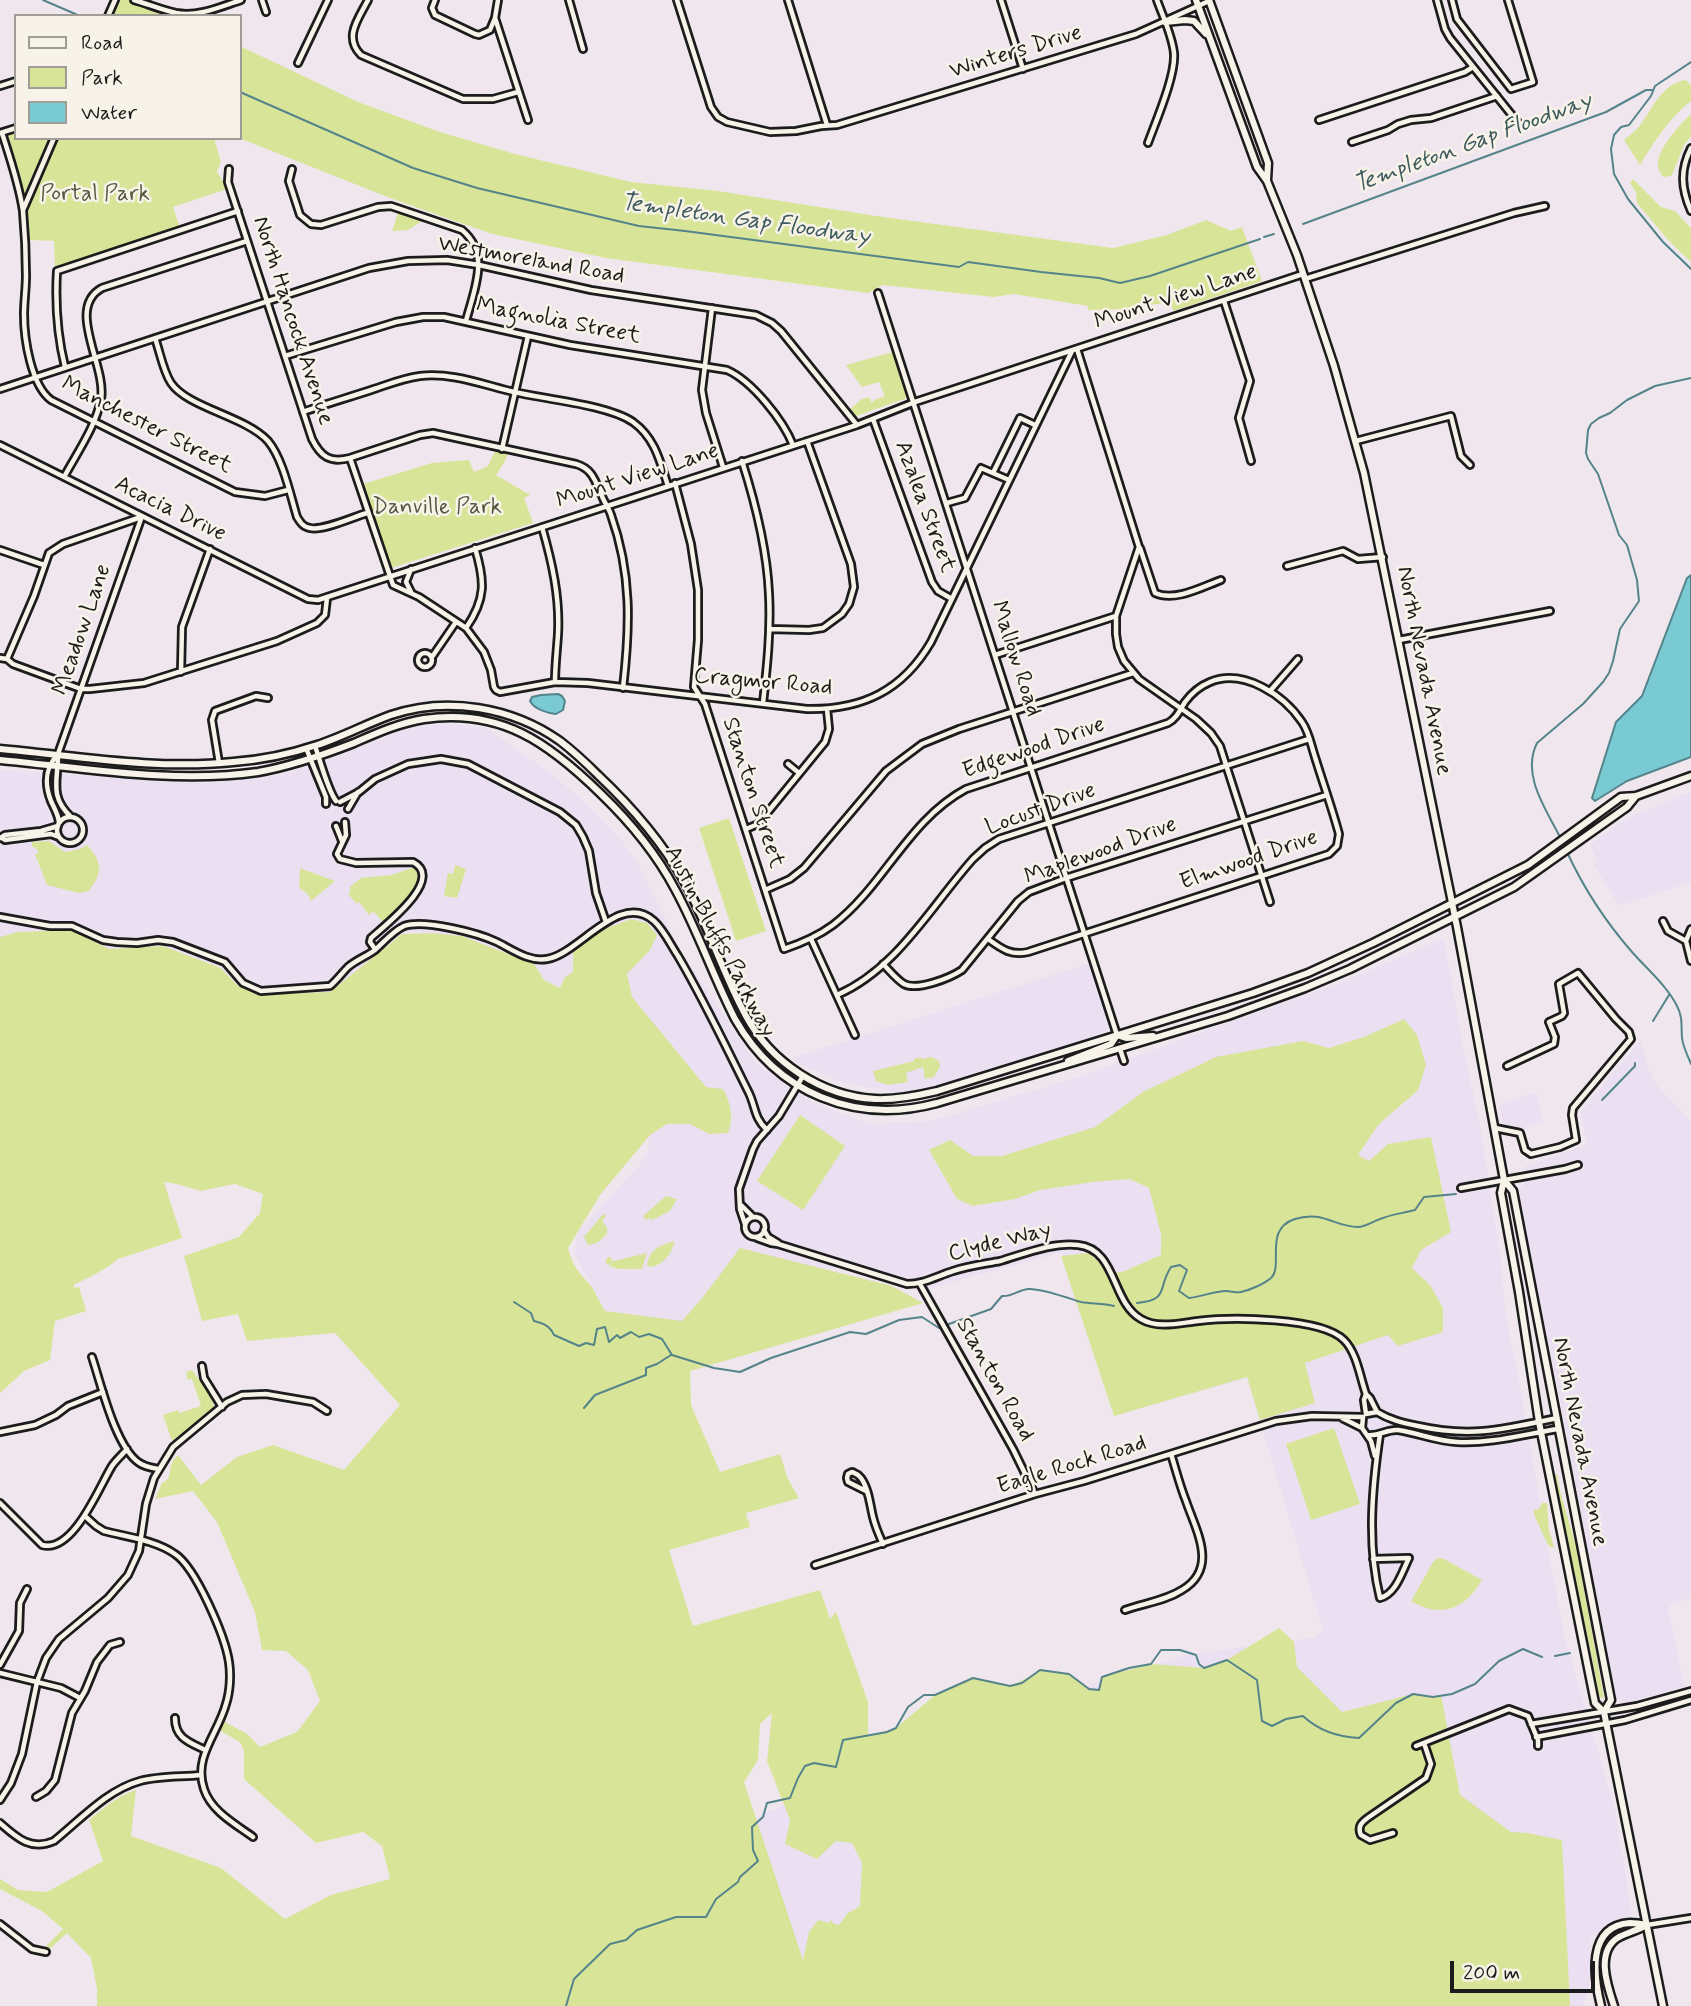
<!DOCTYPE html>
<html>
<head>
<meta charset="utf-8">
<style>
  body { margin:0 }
  #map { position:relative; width:1691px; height:2006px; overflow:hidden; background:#f0e7ee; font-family:Mynerve,sans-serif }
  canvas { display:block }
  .legend { position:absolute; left:14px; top:14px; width:228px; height:126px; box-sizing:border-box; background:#f7f3e8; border:2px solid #9f9d96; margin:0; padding:9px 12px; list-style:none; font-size:21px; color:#1c1c1c }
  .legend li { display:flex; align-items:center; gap:14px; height:35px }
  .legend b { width:35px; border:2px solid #9f9d96 }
  .scale { position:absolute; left:1450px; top:1961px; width:145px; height:32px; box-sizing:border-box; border:4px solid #1c1c1c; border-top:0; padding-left:9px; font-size:21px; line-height:24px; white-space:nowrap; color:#1c1c1c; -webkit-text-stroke:5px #f7f3e8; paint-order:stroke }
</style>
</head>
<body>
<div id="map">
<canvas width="1691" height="2006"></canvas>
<ul class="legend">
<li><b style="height:9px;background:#f7f3e8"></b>Road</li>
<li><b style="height:19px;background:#d8e598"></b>Park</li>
<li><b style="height:19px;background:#79cad3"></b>Water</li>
</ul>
<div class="scale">200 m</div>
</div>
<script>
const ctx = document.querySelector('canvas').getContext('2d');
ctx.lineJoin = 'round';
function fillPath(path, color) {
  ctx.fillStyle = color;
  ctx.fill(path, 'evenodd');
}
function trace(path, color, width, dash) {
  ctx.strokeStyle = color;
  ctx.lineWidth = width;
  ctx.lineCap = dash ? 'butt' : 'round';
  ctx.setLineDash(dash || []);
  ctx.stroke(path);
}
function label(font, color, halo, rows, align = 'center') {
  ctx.font = font + ' Mynerve,sans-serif';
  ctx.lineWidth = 5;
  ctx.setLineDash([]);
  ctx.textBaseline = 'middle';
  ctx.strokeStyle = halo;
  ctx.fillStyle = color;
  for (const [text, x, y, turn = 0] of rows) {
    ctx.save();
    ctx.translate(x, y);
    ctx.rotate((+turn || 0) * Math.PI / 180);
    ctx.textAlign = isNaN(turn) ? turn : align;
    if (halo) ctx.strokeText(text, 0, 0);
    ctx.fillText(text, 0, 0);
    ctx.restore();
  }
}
fillPath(new Path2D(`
  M444 723 486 728 552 774 580 798 622 841 639 865 662 912 677 945 756 1063 810 1101 870 1124 931 1121 1078 1077 1339 983 1444 938 1464 1052 1479 1120 1500 1250 1506 1318 1520 1386 1552 1571 1565 1638 1615 1809 1632 1914 1591 1938 1589 1987 1583 2006H818L723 1830 1053 1695 1191 1654 1313 1638 1323 1630 1247 1378 1114 1416 1062 1252 930 1288 895 1274 804 1266 740 1249 703 1297 682 1321 627 1319 605 1311 574 1253 578 1231 641 1163 648 1152 650 1126 560 988 544 980 534 964 462 936 415 932 402 934 330 992 256 994 238 986 221 968 163 946 109 949 72 930 17 932 0 937V770L208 783 280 775 336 756 408 728Z
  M1691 791V882L1619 906 1593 863 1597 860 1590 845 1618 823 1630 817Z
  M1090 963 1109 1023 1107 1033 963 1081 922 1092 900 1093 844 1083 800 1065 792 1058Z
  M1640 1041 1652 1078 1659 1087 1691 1121V1597L1670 1605 1668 1611 1671 1619 1684 1687 1625 1704 1616 1698 1615 1695 1561 1405 1518 1194 1519 1189 1525 1183V1166L1587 1145 1581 1112Z
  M1537 1092 1543 1121 1523 1129 1504 1127 1499 1104Z`), '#ebdff2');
fillPath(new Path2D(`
  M121 0H131L169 16H113Z
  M240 46 358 102 440 132 515 154 631 182 718 191 876 216 1113 248 1167 235 1206 220 1231 231 1242 227 1262 281 1174 311 1169 302 1128 309 1088 310V306L1014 294 994 297 883 285 868 293 606 258 492 234 390 198 239 138Z
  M1686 80 1691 85V101C1670 117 1654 142 1640 165L1624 140C1630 135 1637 130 1641 124 1653 107 1663 83 1686 80Z
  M1691 114V136L1684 145 1672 175 1667 177 1662 176C1661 173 1658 169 1658 166 1656 150 1680 124 1691 114Z
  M16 133V138H49L24 195 7 135Z
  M58 138H214L221 162 217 171C220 178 224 181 227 189L173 207 180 228 55 270 54 241 30 240 27 219 29 207 34 192Z
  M1633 179 1661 207 1675 211 1691 228V262L1669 241 1637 203 1636 192 1630 183Z
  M398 213 421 221H422L408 230 392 231Z
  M893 352 907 398 856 416 850 409 862 399 869 397 872 403 874 400 885 396 879 382 862 387 846 365Z
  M495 451 508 454 505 461 496 475 530 495 524 498 533 523 391 568 363 484 432 463 469 460 474 472 488 466Z
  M729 818 766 931 736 941 699 828Z
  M49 841 65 852 80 849 87 845C103 863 103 872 89 891L79 893 47 885 35 854 39 853 36 848 32 847V842Z
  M455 865 466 869 457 898 444 896 448 873 453 874Z
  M414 867C430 885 397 911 384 923L373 911 369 915 359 902 357 904 348 894 350 892V887L361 878 392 875Z
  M300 868 335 881 311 901 307 893 299 888Z
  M631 919 647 923 657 935 650 950 627 974 632 997 706 1087 723 1089C731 1104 734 1117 728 1133L709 1134 690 1124H667L650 1135 600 1195 568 1248C574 1269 578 1271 591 1286 596 1293 600 1303 605 1311L682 1321 703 1297 740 1248 892 1286 923 1303 690 1371 691 1405 720 1472 780 1454 788 1479 799 1498 746 1513 750 1527 669 1550 693 1626 820 1590 830 1619 836 1612 868 1702V1736L896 1728 935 1695 973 1678 1010 1686 1031 1676 1040 1670 1069 1674 1089 1689 1099 1690 1102 1677 1151 1664 1204 1668 1227 1660 1279 1628 1294 1642 1297 1667 1342 1712 1413 1694 1433 1697 1441 1695 1460 1795 1511 1832 1527 1833 1562 1840 1570 2006H97V1989L91 1958 67 1933 51 1948 46 1946 63 1929 42 1911 0 1889V1879L18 1890 47 1892 103 1861 89 1820C104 1808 117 1796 136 1790L131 1836 221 1868 285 1919 331 1895 390 1879 382 1846 363 1832 316 1843 244 1779V1751L240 1742 219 1730 223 1721 247 1734 260 1747 297 1732 320 1701 308 1670 286 1651 262 1650 255 1612 217 1522 193 1491 155 1499 162 1483C173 1478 168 1471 172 1463 173 1460 176 1457 178 1455L201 1485 237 1457 273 1445 344 1470 400 1405 335 1333 247 1341 238 1314 202 1321 184 1256 239 1237 260 1213 263 1194 235 1184 201 1191 177 1184 164 1182 182 1238 118 1259C106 1270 88 1277 74 1285V1288L79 1287 86 1311 55 1321 50 1360 24 1371 0 1393V937L17 932 72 930 109 949 163 946 221 968 238 986 256 994H276L330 992 402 934 432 933 462 936 534 964 544 980 560 988 565 977 573 972V952L602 930ZM772 1713 767 1761 790 1820 785 1844 817 1859 836 1841 852 1843 862 1863 860 1906 848 1913 839 1925 834 1924 831 1920 829 1923 818 1920 809 1932 803 1960 744 1782 758 1760 760 1724Z
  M1404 1019 1417 1035 1426 1065 1418 1090 1378 1125 1358 1155 1369 1161 1388 1144 1431 1137 1451 1232 1421 1250 1412 1268 1430 1285 1443 1308V1332L1398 1346 1388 1335 1305 1363 1315 1403 1260 1420 1247 1377 1114 1416 1061 1256 1089 1253 1111 1273 1122 1272 1161 1255V1234L1149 1188 1129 1179 1093 1182 1040 1190 1015 1199 973 1206 957 1199 929 1150 950 1140 973 1156H1002L1095 1127 1143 1092 1216 1057 1303 1041 1329 1048 1364 1037Z
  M921 1057 922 1059 931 1057 939 1061 940 1067 934 1077 925 1079 923 1067 906 1073 908 1082 888 1085 876 1081 873 1071 914 1061V1059Z
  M800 1115 845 1146 803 1210 757 1181Z
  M666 1196 677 1199 670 1211 652 1220 650 1218 646 1220 643 1216Z
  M603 1214 606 1216 602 1221 607 1228V1234L597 1243 588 1245 584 1237Z
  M675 1241C671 1254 665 1263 652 1267L647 1266C649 1249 660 1245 675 1241Z
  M647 1253 642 1269H618L609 1266 613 1262 608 1265 605 1262 608 1257 612 1258 611 1260 614 1261Z
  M192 1370C200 1382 213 1393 214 1408L172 1441 163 1415 178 1410 179 1413 201 1406 192 1379 188 1380 186 1372Z
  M1334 1428 1360 1504 1311 1520 1286 1444Z
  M1557 1474 1560 1491 1576 1546 1604 1697 1602 1699 1599 1696 1590 1647 1583 1628 1557 1491 1554 1475Z
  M1542 1503H1547L1549 1530 1554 1547H1550L1547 1543 1534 1515V1510L1539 1509Z
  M1438 1558 1444 1559 1482 1580C1465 1609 1441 1619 1411 1601L1433 1562Z`), '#d8e598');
const water = new Path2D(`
  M1691 575V757L1627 781 1595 801 1592 798 1616 722 1642 696 1687 578Z
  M558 694 562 696 565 701 563 710 556 714C547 713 534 709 530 701L532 697 541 695Z`);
fillPath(water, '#79cad3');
trace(water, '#54848a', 2);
trace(new Path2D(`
  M43 0 80 16
  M1691 62 1655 86 1651 96 1629 125 1621 127 1614 135 1611 149 1614 174 1628 199 1663 242 1691 269
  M240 92 413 168 477 188 639 226 685 231 959 267 968 262 1041 272 1099 278 1120 283 1150 276 1260 239
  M1303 224 1606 112 1646 90H1652
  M1264 237 1274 234
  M1560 837C1546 809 1521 775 1537 743L1583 704 1603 682 1609 673 1613 661 1620 629 1639 601 1637 580 1627 545 1619 535 1598 474 1588 459 1586 453 1588 430 1591 424 1599 418 1610 413 1627 400 1655 386 1691 378
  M1567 852C1584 889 1605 921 1632 952 1647 969 1667 986 1677 1006 1683 1017 1681 1026 1682 1038 1683 1047 1688 1056 1691 1064
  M1653 1021 1669 995
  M1602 1100 1635 1066V1063
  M514 1302 531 1313 534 1321C543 1323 550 1326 554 1335L579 1346 586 1343 594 1345 597 1329 605 1327 609 1342 617 1335 620 1338 631 1332 639 1337 649 1334 662 1339 672 1355 714 1368 740 1372 771 1358 850 1332 866 1334 899 1320 922 1317 939 1328
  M1137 1303C1170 1300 1157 1288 1171 1267L1180 1265 1187 1270 1179 1291 1189 1298C1201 1297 1214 1291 1226 1291 1231 1291 1236 1293 1241 1292 1250 1290 1264 1284 1271 1278 1284 1266 1263 1229 1295 1219 1322 1210 1335 1227 1358 1227 1366 1227 1375 1220 1383 1218 1393 1214 1404 1213 1415 1210L1424 1197 1456 1194
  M949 1324 991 1309 1002 1296C1012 1297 1018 1290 1028 1289 1041 1288 1068 1298 1081 1302 1092 1304 1103 1303 1114 1306
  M584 1408 595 1395 646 1375V1368L657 1364 671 1355
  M1555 1656 1570 1653
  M566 2006 574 1979 610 1944 626 1940 637 1930 676 1917H706L716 1899 738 1882 740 1877 758 1861 753 1850 752 1827 763 1817 767 1803 790 1798 798 1778 805 1766 814 1763 836 1767 843 1740 887 1732 896 1728 908 1707 924 1695H935L973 1678 1010 1686 1022 1683 1040 1670 1069 1674 1089 1689 1099 1690 1102 1677 1129 1668 1151 1664 1161 1650H1180L1196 1655 1199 1664 1204 1668 1227 1660 1257 1680 1262 1721 1272 1726 1286 1719 1303 1716C1318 1730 1338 1737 1359 1738L1396 1703 1413 1694 1433 1697 1452 1694 1475 1684 1499 1661 1523 1649 1542 1657`), '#54848a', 2);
const minor = new Path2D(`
  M134 0C148 4 162 10 176 13 198 17 220 7 241 0
  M262 0 266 12
  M368 0C359 18 343 37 361 55L463 99H493L518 92
  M435 0 432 8 435 15 475 34 479 35 490 30 495 18
  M498 0 495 18 528 120
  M569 0 583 49
  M677 0 711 107 718 117 727 122 770 132 796 131 821 126 837 125 1136 34 1209 1
  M788 0 827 125
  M1001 0 1023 69
  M1437 0 1445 29 1450 38 1519 124
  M1452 0 1457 19 1511 89 1533 82 1508 0
  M108 16 115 0
  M298 63 328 0
  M0 86 16 81
  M1319 120 1465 72 1473 67
  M0 133 16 128
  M2 133C10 158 19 184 23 211 25 233 26 255 26 276 26 289 24 302 24 314 24 339 31 385 51 400L235 492 265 496 288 490
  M1352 142 1388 130 1398 124 1411 120 1431 118 1497 96
  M1148 143C1156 121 1176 75 1174 53 1172 35 1163 17 1157 0
  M1691 148C1680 170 1681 188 1691 211
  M229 169 228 182 312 439C321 457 330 463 350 458L393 585 419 597 466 628 484 652 491 670 494 687 496 690 500 692 555 682 588 683 807 709C863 710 903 690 931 642L1072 351
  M292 169 289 181 300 215 311 224 321 225 378 207 391 206 462 230C491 254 474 290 466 321
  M23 210 54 138
  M1305 279 1514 213 1545 206
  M878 293 1117 1035
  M1224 301 1250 381 1239 418 1251 461
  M712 308 702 390 706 413 723 467
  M155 338C160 352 163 371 171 383 188 408 245 416 268 441 283 459 290 494 297 517 300 522 303 527 310 528 323 531 353 517 367 513
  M1077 349 1139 547 1116 616V634L1118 647 1124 661 1139 679 1196 719 1211 733 1220 746 1270 902
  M285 356 396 322 423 317H444L570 345 727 370C752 381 783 420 793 445
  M65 367C57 334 55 305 57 271L238 211
  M0 389 369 268 408 261 447 260 479 265 591 290 756 315 772 323 781 331 857 425
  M303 412C326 404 350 397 374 389 389 384 404 378 420 376 451 372 484 385 514 392 545 399 608 405 633 422 655 438 660 461 668 486
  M873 419 932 582 938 591 952 599
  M1356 441 1451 416 1461 456 1470 465
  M0 445 308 599 318 600 857 425 915 402 1303 274
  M502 449 528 336
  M350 458 420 435 433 433 576 464C593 469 595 481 602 496 604 502 609 508 611 515 632 574 630 627 623 688
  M742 461C756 505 767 549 769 594 771 631 767 667 763 703
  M993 473 1020 418 1035 425
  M64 477C77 453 96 426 101 399 107 366 65 308 102 288L247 241
  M675 483 691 544 698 590V640L694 687 705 704 784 949C802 943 818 936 833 925 884 886 908 820 966 789L1168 723C1177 718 1180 710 1185 702 1191 694 1200 686 1210 682 1243 668 1284 695 1302 722 1309 732 1311 745 1315 757 1323 783 1332 808 1339 834L1337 846 1329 854 1028 952C1011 956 1002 949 988 939
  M947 503 965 498 981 468 1009 480
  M542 527C552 562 560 597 558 634 557 650 555 666 555 682
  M1140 548 1155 593C1175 602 1202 587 1221 580
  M0 550 44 565
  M1287 566 1343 551 1358 559 1383 557
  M411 569 406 582 411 592
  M466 628C486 599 485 581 475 548
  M769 629 809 630 823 628 842 614 849 604 854 587 851 564 807 441
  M1399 640 1550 611
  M418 660a7 7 0 1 1 14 0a7 7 0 1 1-14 0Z
  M995 655 1116 616
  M432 657 456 622
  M0 658 7 659 13 664 81 689H90L144 683 277 641 317 623 325 615 327 598
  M7 659 34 596 49 553 63 544 141 517
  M181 672 182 627 210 549
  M1270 691 1298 659
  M315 746C320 760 328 791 336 801
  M306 748 326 797V804
  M58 754C45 768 44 783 51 801 54 808 58 814 59 822
  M219 763 212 720 215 711 256 696 268 698
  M788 764 799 773
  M340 802 359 792 375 779 408 764 441 759 468 764 560 812 576 825 583 837 589 851 596 893 606 922
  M348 809 358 792
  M71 817C49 796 58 781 58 754L142 516
  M57 830a13 13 0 1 1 26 0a13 13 0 1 1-26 0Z
  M345 822 346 835 337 854 340 859 356 863 413 862C446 879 384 926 371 938L370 942 375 949
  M336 826 342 841
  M746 829 758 824 825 742 829 729 827 709
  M0 838 5 835 41 831 58 826
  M2 838 5 840 51 834 59 837
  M765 890 790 879 804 868 886 771 922 744 959 729 1133 673
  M0 917 50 926H72L103 940 117 942 137 943 158 940 173 942 225 962 243 983 261 991 330 986C337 980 342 973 348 967 356 960 367 956 375 950 384 942 393 931 404 926 424 919 478 933 497 942 513 950 529 962 547 959 579 954 620 890 654 921 664 930 670 944 678 956 704 1000 726 1047 749 1093 756 1108 754 1118 767 1130
  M1663 921 1668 931 1686 941
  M1691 929 1686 941 1691 961
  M811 939 855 1035
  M883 964C890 971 896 979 904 984 917 991 950 978 962 970L1018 901 1029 892 1066 878 1327 795
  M837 995C897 969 931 906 973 859L985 848 999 839 1309 739
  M1120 1049 1124 1061
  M1495 1128 1520 1133 1525 1150 1531 1154 1560 1147 1576 1140 1572 1115 1573 1108 1631 1039 1629 1032 1616 1019 1578 973 1559 984 1564 1013 1562 1016 1549 1022 1555 1037 1554 1044 1507 1066
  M1461 1188 1565 1169 1578 1165
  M741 1205 753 1217
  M745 1227a10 10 0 1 1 20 0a10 10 0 1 1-20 0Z
  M745 1224 740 1209 739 1189 753 1149 757 1141 779 1116 803 1076
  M764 1230 768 1237 778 1243
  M757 1238 771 1243 778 1244 907 1284C924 1284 937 1276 953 1271 968 1266 984 1264 1000 1261 1024 1254 1052 1242 1078 1245 1117 1249 1111 1302 1141 1319 1158 1329 1180 1323 1198 1321 1231 1317 1321 1317 1344 1340 1357 1353 1360 1377 1366 1394L1370 1398 1377 1412
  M920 1284 1013 1449 1035 1494
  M92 1357C101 1384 115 1445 138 1462 143 1466 152 1468 158 1469
  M202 1366 204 1378 222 1407
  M1366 1394 1364 1400 1366 1414
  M1366 1414 1377 1412C1390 1420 1403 1423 1418 1426 1471 1438 1505 1429 1557 1418
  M1363 1417 1362 1428 1371 1441 1375 1456
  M1342 1418 1362 1428
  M0 1432 35 1425 56 1415 68 1406 103 1392
  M1367 1435C1379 1437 1386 1429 1398 1430 1418 1433 1436 1441 1457 1442 1491 1444 1525 1434 1558 1429
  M866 1491 848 1482 847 1478 848 1474 852 1472C857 1474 858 1474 861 1478 869 1489 870 1505 873 1517 875 1526 879 1535 883 1544
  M0 1503 42 1545C73 1554 99 1487 112 1466 116 1460 122 1455 127 1449
  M86 1517 96 1526 104 1531C127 1537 155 1540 175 1554 196 1568 225 1636 229 1662 231 1675 230 1692 226 1704 218 1734 193 1757 204 1789 211 1811 235 1824 253 1837
  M1373 1559 1409 1558C1402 1572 1396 1594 1380 1598 1367 1545 1372 1488 1380 1434
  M815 1565 1035 1494 1084 1481 1276 1421 1312 1416 1363 1417
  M1125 1610C1144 1603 1165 1601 1182 1590 1219 1568 1196 1531 1186 1501 1180 1486 1176 1470 1171 1454
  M0 1665 19 1631 20 1603 27 1589
  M0 1673 61 1688 80 1698
  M175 1718C175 1738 189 1742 205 1750
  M1531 1724 1637 1706 1691 1691
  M1536 1737 1625 1720 1691 1700
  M1416 1746 1509 1709 1528 1716 1538 1740V1746
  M36 1797 46 1791 55 1780 72 1713 85 1691 97 1662 110 1645 120 1642
  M0 1800 11 1783 22 1754 37 1682 46 1658 59 1639 108 1598 128 1575 139 1551 146 1504 154 1478 173 1447 227 1402 242 1395 266 1394 307 1401 313 1402 327 1411
  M0 1823C17 1838 31 1851 54 1841 80 1820 107 1790 140 1781 159 1776 181 1777 201 1775
  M1393 1833 1370 1840 1361 1835C1357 1826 1362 1822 1369 1817L1426 1778 1431 1764 1424 1743
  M0 1924 32 1949 46 1952
  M1647 1925 1691 1918`);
const major = new Path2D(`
  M1196 0 1257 167 1267 181 1297 255 1334 366 1364 473 1457 927 1504 1180 1513 1191 1611 1700 1604 1712
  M1209 0 1268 163 1267 180
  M1165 22 1185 20 1194 21 1206 34
  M0 749C77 756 156 770 233 762 261 760 290 754 317 745 342 737 366 724 391 715 447 696 512 707 560 741 573 751 586 763 598 775 632 807 661 840 684 881 708 924 722 972 746 1016 771 1062 821 1096 875 1099 896 1100 916 1096 937 1091L1253 993 1308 973 1373 943 1528 865 1621 797 1636 796 1691 776
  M0 760C84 768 174 784 258 772 292 766 323 755 354 743 377 733 399 723 424 719 501 708 549 743 601 794 630 822 656 853 675 889 698 931 713 976 735 1019 777 1093 855 1125 937 1103L1228 1016 1305 988 1350 969 1514 887 1627 807 1636 796
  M1117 1035 1126 1038 1153 1036
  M1068 1061 1111 1044 1117 1035
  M1504 1180 1501 1193 1519 1292 1539 1422 1595 1703 1604 1712 1663 2006
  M1601 2006C1594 1978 1586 1926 1630 1923 1635 1923 1642 1924 1647 1925
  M1614 2006C1607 1985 1595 1951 1619 1937 1627 1933 1637 1930 1645 1926`);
trace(minor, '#1c1c1c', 10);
trace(major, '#1c1c1c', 11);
trace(minor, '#f7f3e8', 4.5);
trace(major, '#f7f3e8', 6);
label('23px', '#1c1c1c', '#f7f3e8', [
  ["Winters Drive",1016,53,-17],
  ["Westmoreland Road",531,261,10],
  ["Mount View Lane",1176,298,-18],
  ["North Hancock Avenue",292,321,72],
  ["Magnolia Street",558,322,11],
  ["Manchester Street",146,426,27],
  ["Mount View Lane",638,477,-18],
  ["Azalea Street",924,507,70],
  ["Acacia Drive",170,510,26],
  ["Meadow Lane",83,630,-71],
  ["Mallow Road",1015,659,72],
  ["North Nevada Avenue",1423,671,79],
  ["Cragmor Road",763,683,5],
  ["Edgewood Drive",1034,749,-19],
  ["Stanton Street",752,793,72],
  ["Locust Drive",1041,810,-20],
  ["Maplewood Drive",1101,852,-20],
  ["Elmwood Drive",1249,861,-19],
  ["Austin Bluffs Parkway",719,942,62],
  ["Clyde Way",1000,1243,-14],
  ["Stanton Road",994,1380,61],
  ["North Nevada Avenue",1579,1442,79],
  ["Eagle Rock Road",1072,1466,-17]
]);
label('23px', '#545841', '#f7f3e8', [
  ["Portal Park",95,195],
  ["Danville Park",437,508]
]);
label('italic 24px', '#3d595c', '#f7f3e8', [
  ["Templeton Gap Floodway",1473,144,-20],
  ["Templeton Gap Floodway",745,221,8]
]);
</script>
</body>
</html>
